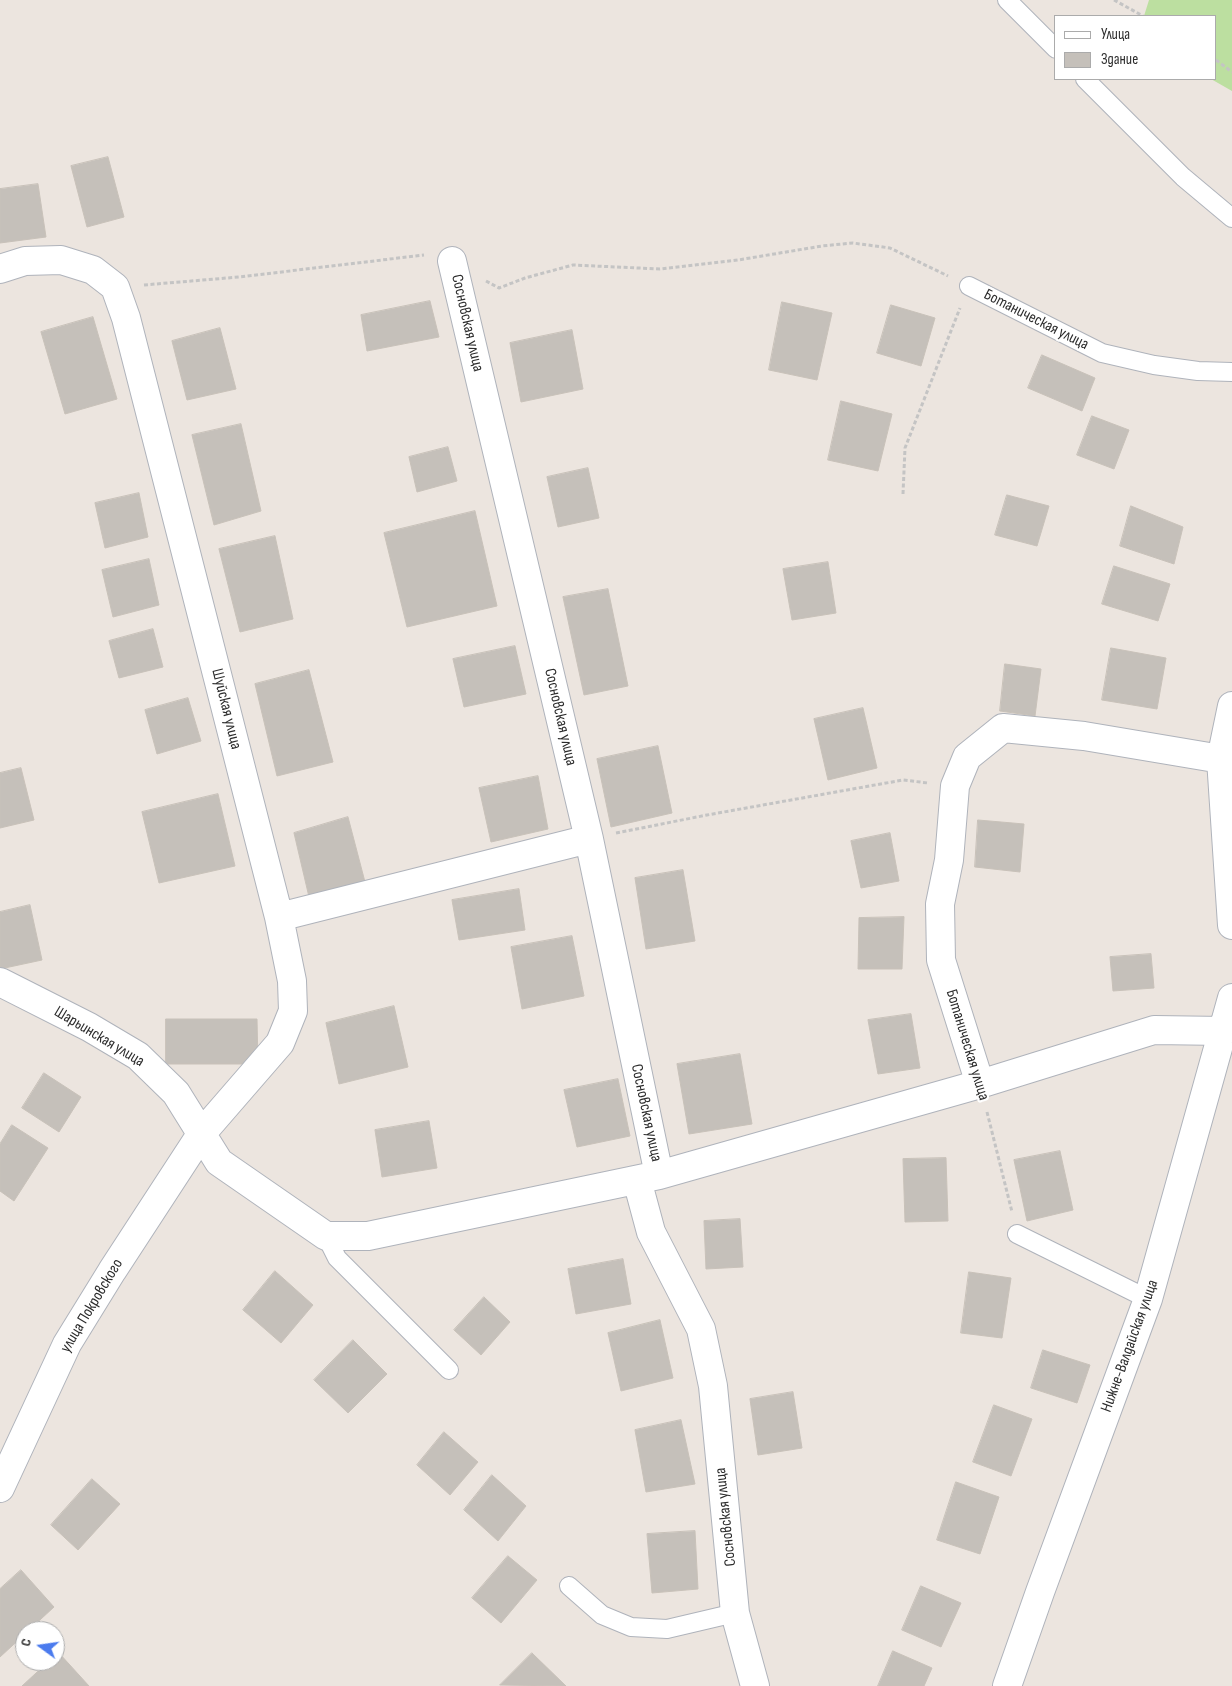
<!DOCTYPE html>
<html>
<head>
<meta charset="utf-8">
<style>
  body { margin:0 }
  #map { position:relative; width:1232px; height:1686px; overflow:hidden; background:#ece5df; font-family:"Sofia Sans Condensed",sans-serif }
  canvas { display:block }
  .legend { position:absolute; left:1054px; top:15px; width:162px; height:65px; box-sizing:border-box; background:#fff; border:1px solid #ababab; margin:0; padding:6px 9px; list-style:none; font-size:15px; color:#2c2c2c }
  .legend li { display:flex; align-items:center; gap:10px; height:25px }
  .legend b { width:25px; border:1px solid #ababab }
  .north { position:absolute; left:15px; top:1621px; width:50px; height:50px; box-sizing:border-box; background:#fff; border:1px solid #ababab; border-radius:50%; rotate:284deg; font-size:14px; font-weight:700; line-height:20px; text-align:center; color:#2c2c2c }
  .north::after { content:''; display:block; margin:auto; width:18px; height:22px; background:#4b7bee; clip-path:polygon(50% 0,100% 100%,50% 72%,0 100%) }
</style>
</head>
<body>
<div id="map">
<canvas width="1232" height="1686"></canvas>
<ul class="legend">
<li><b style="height:6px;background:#fff"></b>Улица</li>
<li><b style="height:14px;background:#c5c0ba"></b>Здание</li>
</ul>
<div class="north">С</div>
</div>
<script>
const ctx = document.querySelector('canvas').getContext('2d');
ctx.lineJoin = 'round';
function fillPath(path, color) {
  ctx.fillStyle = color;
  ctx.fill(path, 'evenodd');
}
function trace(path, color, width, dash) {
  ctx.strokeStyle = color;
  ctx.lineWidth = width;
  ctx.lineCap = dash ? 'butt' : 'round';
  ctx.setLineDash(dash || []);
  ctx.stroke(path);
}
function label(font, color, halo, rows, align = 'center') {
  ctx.font = font + ' "Sofia Sans Condensed",sans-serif';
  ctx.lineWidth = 4.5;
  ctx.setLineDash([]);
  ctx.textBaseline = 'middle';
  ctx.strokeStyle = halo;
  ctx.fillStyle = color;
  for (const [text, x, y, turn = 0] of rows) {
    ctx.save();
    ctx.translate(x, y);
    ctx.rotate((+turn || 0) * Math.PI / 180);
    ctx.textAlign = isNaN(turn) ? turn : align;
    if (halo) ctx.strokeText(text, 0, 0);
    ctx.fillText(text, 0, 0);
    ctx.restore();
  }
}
fillPath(new Path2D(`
  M1149 0H1232V91L1211 79H1216V16H1144Z`), '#bcdfa0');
const building = new Path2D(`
  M108 157 124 217 87 227 71 166Z
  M38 184 46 237 0 243V189Z
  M430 301 439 337 367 351 361 315Z
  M782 302 832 313 817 380 769 370Z
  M891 305 935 318 921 366 877 353Z
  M93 317 117 399 65 414 41 332Z
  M220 328 236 389 187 400 172 341Z
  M572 330 583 389 521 402 510 343Z
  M1042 355 1095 378 1082 411 1028 388Z
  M841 401 892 414 878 471 828 460Z
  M1092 416 1129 430 1114 469 1077 455Z
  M241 424 261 511 214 525 192 435Z
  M448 447 457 481 417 492 409 457Z
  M588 468 599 518 558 527 547 477Z
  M139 493 148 537 105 548 95 503Z
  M1007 495 1049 506 1037 546 995 535Z
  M1131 506 1183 527 1174 564 1120 546Z
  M475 511 497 606 407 627 384 533Z
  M275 536 293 619 240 632 219 549Z
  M149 559 159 605 113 617 102 570Z
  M828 562 836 613 792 620 783 569Z
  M1114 566 1170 584 1158 621 1102 604Z
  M608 589 628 686 584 695 563 597Z
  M153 629 163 667 119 678 109 641Z
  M515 646 526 694 464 707 453 659Z
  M1111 648 1166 658 1157 709 1102 700Z
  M1005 664 1041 669 1035 716 1000 711Z
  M309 670 333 762 277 776 255 684Z
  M188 698 201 741 157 754 145 710Z
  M863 708 877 768 828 780 814 719Z
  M658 746 672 813 611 827 597 759Z
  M21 768 34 820 0 828V773Z
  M538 776 548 829 491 842 479 788Z
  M218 794 235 866 159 883 142 812Z
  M348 817 365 882 309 897 294 833Z
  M978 820 1024 824 1020 872 975 867Z
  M890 833 899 881 861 888 851 841Z
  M683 870 695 941 646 949 635 878Z
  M519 889 525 930 459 940 452 900Z
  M30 905 42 960 0 969V912Z
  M904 917 902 969H858L859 918Z
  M572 936 584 996 522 1009 511 947Z
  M1151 954 1154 988 1113 991 1110 957Z
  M394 1006 408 1067 339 1084 326 1023Z
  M911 1014 920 1068 878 1074 868 1020Z
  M166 1019H257L258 1064H166Z
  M740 1054 752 1124 689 1134 677 1064Z
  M44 1073 81 1097 59 1132 22 1108Z
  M618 1079 630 1136 577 1147 564 1090Z
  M429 1121 437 1168 382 1177 375 1130Z
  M12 1125 48 1148 14 1201 0 1191V1144Z
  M1060 1151 1073 1210 1027 1221 1014 1160Z
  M946 1158 948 1221 905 1222 903 1159Z
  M740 1219 743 1267 706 1269 704 1221Z
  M623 1259 631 1304 576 1314 568 1269Z
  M275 1271 313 1305 281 1343 243 1310Z
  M969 1272 1011 1278 1002 1338 961 1333Z
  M484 1297 510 1322 481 1355 454 1330Z
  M660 1320 673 1378 621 1391 608 1333Z
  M353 1340 387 1374 348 1413 314 1380Z
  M1043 1350 1090 1365 1077 1403 1031 1388Z
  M793 1392 802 1448 758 1455 750 1399Z
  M994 1405 1032 1419 1011 1476 973 1462Z
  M681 1420 695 1484 646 1492 635 1430Z
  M444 1432 478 1462 450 1495 417 1465Z
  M492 1475 526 1506 498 1541 464 1510Z
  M92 1479 120 1504 78 1550 51 1525Z
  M956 1482 999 1497 980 1554 937 1540Z
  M695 1531 698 1589 652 1593 647 1534Z
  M508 1556 537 1580 501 1623 472 1598Z
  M21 1570 54 1607 28 1631H25V1634L0 1657V1589Z
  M921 1586 961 1603 941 1647 902 1630Z
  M893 1651 932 1668 924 1686H878Z
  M59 1653 89 1686H22L49 1661H55V1656Z
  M532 1653 566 1686 500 1685Z`);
fillPath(building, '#c5c0ba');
trace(building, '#c8c1b9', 1);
const lane = new Path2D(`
  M1007 0 1056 49
  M1085 79 1183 177 1232 218
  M969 286 1102 353 1154 365 1198 371 1232 372
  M1017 1234 1148 1299
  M326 1236 337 1258 449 1370
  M569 1586 602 1615 631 1627 667 1629 735 1613`);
const street = new Path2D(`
  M452 261 589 839 659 1175
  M0 269 25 261 61 260 93 270 115 287 126 318 279 917 292 981 293 1011 280 1043 202 1133 112 1271 67 1344 0 1488
  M1232 706 1221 759 1232 925
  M279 917 589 839
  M0 982 89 1027 138 1056 176 1093 219 1162 326 1236H368L659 1175 980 1084 1154 1030 1224 1031
  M980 1084 941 960 940 904 949 860 955 786 967 757 1003 728 1084 736 1221 759
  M637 1180 651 1232 701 1329 713 1386 735 1613 755 1686
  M1007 1686 1040 1592 1148 1299 1232 998`);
trace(lane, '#afb3bb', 20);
trace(street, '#afb3bb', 30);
trace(new Path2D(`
  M1114 0 1143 16
  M1216 60 1232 72
  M486 281 499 288 525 278 573 265 660 269 738 260 822 246 853 243 890 248 948 276
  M144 285 239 277 424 255
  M903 494 905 448 960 308
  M616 833 707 815 903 780 928 783
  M987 1112 1012 1212`), '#c4c4c4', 3, [4, 2.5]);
trace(lane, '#fff', 18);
trace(street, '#fff', 28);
label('16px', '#2c2c2c', '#fff', [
  ["Ботаническая улица",1036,320,27],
  ["Сосновская улица",467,323,77],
  ["Шуйская улица",226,709,76],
  ["Сосновская улица",560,717,77],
  ["Шарьинская улица",99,1037,31],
  ["Ботаническая улица",967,1045,73],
  ["Сосновская улица",646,1113,78],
  ["улица Покровского",92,1306,-59],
  ["Нижне-Валдайская улица",1130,1346,-70],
  ["Сосновская улица",726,1517,-96]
]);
</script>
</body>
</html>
